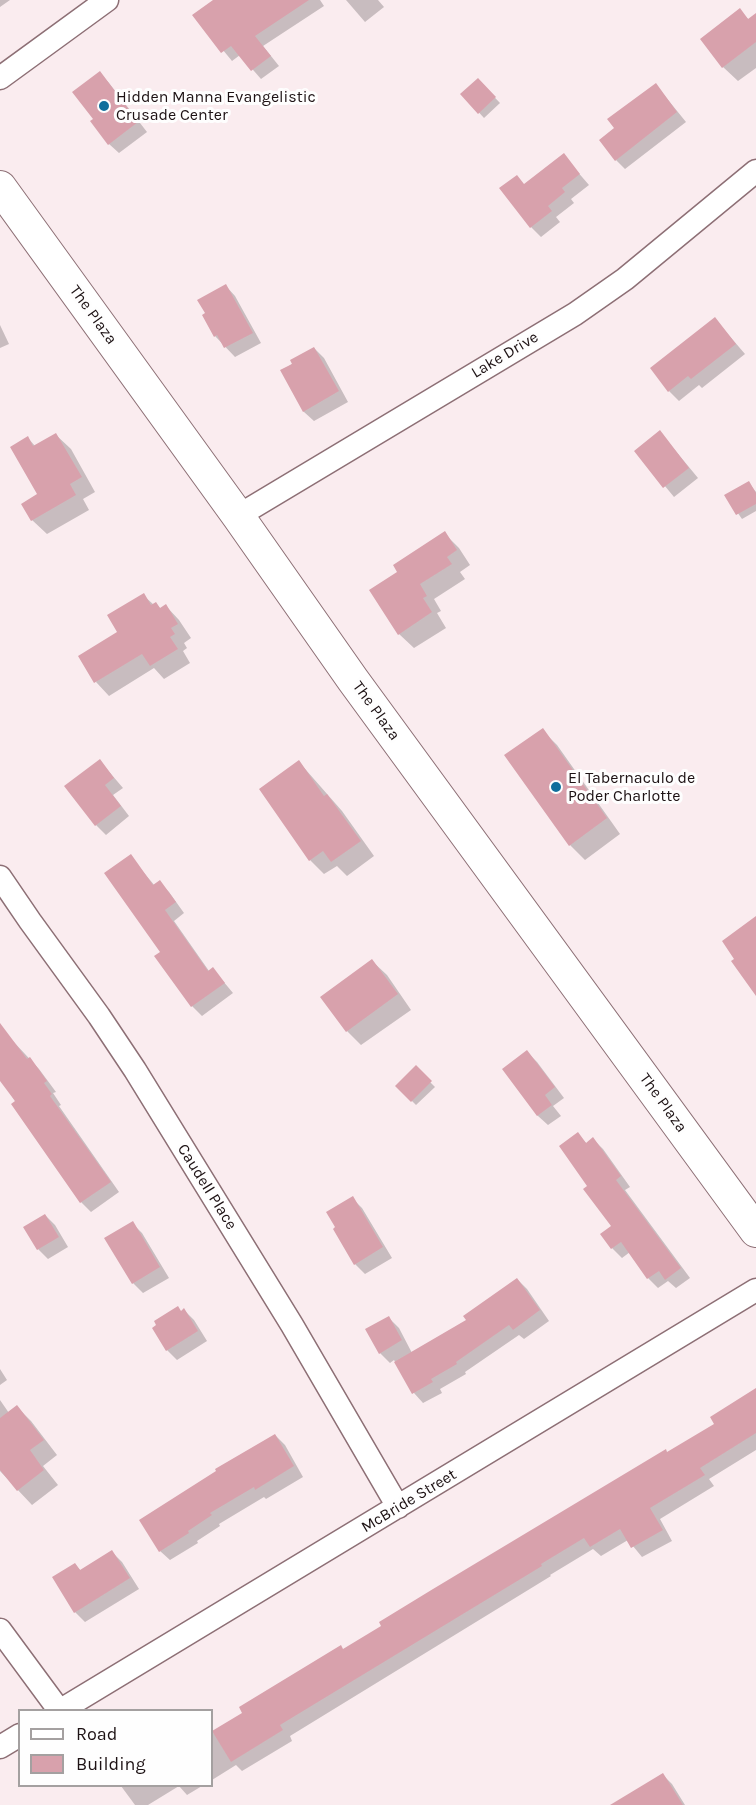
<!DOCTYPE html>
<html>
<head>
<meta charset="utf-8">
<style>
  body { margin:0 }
  #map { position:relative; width:756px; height:1805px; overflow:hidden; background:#faecef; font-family:Karla,sans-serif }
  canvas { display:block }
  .legend { position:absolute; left:18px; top:1709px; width:195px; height:78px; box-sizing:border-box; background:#fefefe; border:2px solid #a4a0a0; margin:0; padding:8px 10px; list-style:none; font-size:18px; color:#1d1214 }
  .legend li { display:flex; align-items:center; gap:12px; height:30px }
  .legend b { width:30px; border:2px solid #a4a0a0 }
</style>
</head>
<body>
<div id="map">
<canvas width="756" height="1805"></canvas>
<ul class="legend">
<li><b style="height:8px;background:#fff"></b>Road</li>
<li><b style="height:16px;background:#d8a1ac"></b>Building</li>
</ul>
</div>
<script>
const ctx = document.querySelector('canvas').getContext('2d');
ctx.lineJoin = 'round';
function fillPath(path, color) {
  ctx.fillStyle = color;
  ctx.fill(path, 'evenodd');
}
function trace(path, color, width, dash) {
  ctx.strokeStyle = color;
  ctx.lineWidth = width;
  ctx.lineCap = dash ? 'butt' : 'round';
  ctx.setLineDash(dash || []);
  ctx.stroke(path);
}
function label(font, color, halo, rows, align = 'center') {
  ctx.font = font + ' Karla,sans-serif';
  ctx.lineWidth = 6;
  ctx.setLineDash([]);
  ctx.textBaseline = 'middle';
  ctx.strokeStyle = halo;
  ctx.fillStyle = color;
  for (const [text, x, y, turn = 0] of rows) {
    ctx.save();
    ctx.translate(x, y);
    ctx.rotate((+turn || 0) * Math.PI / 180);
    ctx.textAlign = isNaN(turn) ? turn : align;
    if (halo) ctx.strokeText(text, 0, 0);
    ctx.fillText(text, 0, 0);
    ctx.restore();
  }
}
fillPath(new Path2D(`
  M0 0H10L0 7Z
  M216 0H320L324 6 263 46 279 66 261 79 240 55 232 61 194 15Z
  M346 0H378L384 7 365 22Z
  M740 10 749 20 756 14V68L738 81 723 67Z
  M100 73 109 83 147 132 119 153 109 144 95 119Z
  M478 80 500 103 484 118 462 94Z
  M656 85 686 122 625 169 616 160Z
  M563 155 589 185 571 199 574 203 556 217 560 222 541 237 531 227 525 185Z
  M226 286 235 296 261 343 235 357 215 336Z
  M715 319 745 354 702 388 699 385 679 401 669 391Z
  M0 325 9 344 0 348Z
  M314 348 324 358 348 402 314 421 304 412 282 371Z
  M660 432 698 478 674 497 636 451Z
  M56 435 71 449 95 492 83 499 89 510 47 534 32 520 39 495 28 438 35 446Z
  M749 483 756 492V511L742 519 726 496Z
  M444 533 459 548 470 565 460 572 465 579 434 599 441 611 437 613 446 628 414 648 399 634V572Z
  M143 595 154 605 156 604 161 609 166 606 179 620 191 638 184 643 187 648 183 651 190 663 164 679 154 668 109 696 96 682 119 632Z
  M542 730 557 745 620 834 585 860 570 845 507 756Z
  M100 761 123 788 113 795 129 816 106 835 96 825Z
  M299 762 342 811 374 856 347 876 337 866 324 874 310 860Z
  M130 856 155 886 159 882 169 892 184 913 174 921 209 971 213 969 233 993 202 1016 192 1006 162 952Z
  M372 961 387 975 411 1010 361 1045 347 1031Z
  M11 1039 39 1069 56 1092 53 1093 61 1105 59 1106 119 1192 91 1212 81 1202 0 1078V1047Z
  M527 1052 537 1062 564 1098 553 1106 561 1116 548 1125 538 1116 504 1069Z
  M416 1068 435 1087 416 1105 397 1086Z
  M578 1134 587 1144 593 1139 603 1149 630 1187 625 1190 690 1278 676 1288 668 1281 658 1288 648 1278 630 1252 622 1258 612 1248 613 1226 589 1187Z
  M352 1198 362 1208 392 1258 365 1274 355 1264Z
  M45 1215 55 1225 68 1247 48 1259 38 1249 25 1228Z
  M132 1223 142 1233 169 1278 143 1293 133 1283Z
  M517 1279 527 1289 549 1321 524 1339 519 1335 465 1372 466 1374 440 1389 442 1393 423 1403 414 1393 394 1360 390 1363 380 1353 389 1318 399 1328 412 1353 468 1320Z
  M184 1310 194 1320 207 1341 177 1360 167 1350 182 1312Z
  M0 1369 7 1380 0 1385Z
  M756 1390V1450L709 1479 714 1486 660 1519 672 1541 642 1557 628 1540 601 1556 593 1549 550 1575 551 1576 290 1736 292 1741 242 1771 236 1765 212 1780V1734L343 1650 716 1424Z
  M0 1400 9 1413 17 1407 31 1421 57 1455 43 1466 58 1485 32 1505 0 1471Z
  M275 1435 285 1445 303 1477 266 1499 264 1497 219 1524 220 1526 197 1541 198 1543 170 1560 160 1551Z
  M112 1552 122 1562 139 1589 85 1622 75 1612V1564L81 1571Z
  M662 1774 672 1784 685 1805H615Z
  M121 1786H202L187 1795 179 1786 148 1805H135Z`), '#0003');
fillPath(new Path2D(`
  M213 0H309L255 36 271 56 251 71 231 46 221 53 192 15Z
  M740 8 748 19 756 13V42L722 68 700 39Z
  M100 71 138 122 108 145 90 121 93 119 72 92Z
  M478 78 496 97 478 114 460 94Z
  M656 83 677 112 615 161 599 140 614 128 607 119Z
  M564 153 580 174 562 188 565 192 548 206 552 211 530 228 499 188 517 175 524 184Z
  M226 284 253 333 224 348 217 335 214 337 202 315 205 313 197 300Z
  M715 317 736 344 691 379 688 376 668 392 650 368Z
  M314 347 339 391 303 412 280 370 292 364 290 360Z
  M660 430 689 468 663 488 634 451Z
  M56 433 82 477 70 484 76 495 31 521 21 504 37 494 10 447 28 436 33 446Z
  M749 481 756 493V504L736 515 724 495Z
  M445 531 457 550 447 557 452 564 420 584 427 596 423 598 432 612 398 635 369 590 397 572 393 565Z
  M144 593 151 605 156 602 160 608 166 604 178 624 171 628 175 634 170 637 178 649 150 666 142 654 94 683 78 656 117 632 107 615Z
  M543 728 607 818 569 846 504 755Z
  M100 759 114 778 105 785 121 806 95 826 64 786Z
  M299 760 324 796 327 794 361 841 331 862 323 851 309 861 259 789Z
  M131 854 153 885 160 880 176 902 165 910 208 971 213 967 225 983 191 1007 154 956 160 952 104 873Z
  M756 916V996L731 961 734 959 722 941Z
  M372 959 398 994 346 1032 320 997Z
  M0 1023 27 1059 30 1057 47 1081 44 1083 52 1094 50 1096 111 1182 80 1203 11 1104 15 1101 0 1081Z
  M527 1050 555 1087 545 1095 552 1105 537 1116 502 1069Z
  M416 1065 432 1081 411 1102 395 1086Z
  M578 1132 586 1143 593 1137 621 1176 616 1180 681 1268 665 1280 659 1271 647 1279 621 1242 611 1249 600 1234 611 1226 583 1189 587 1186 559 1146Z
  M353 1196 383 1247 354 1265 333 1229 335 1227 326 1212Z
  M45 1214 59 1237 37 1250 23 1227Z
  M133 1221 160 1267 132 1284 104 1238Z
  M517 1278 540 1310 513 1330 509 1325 456 1362 457 1364 431 1379 433 1382 412 1394 394 1362 466 1320 463 1316Z
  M178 1306 181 1311 184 1308 198 1331 166 1351 152 1328 156 1325 154 1321Z
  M389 1316 402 1340 379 1354 365 1329Z
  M756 1388V1433L700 1468 705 1475 650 1508 663 1530 631 1548 620 1529 590 1547 584 1538 541 1564 542 1566 280 1725 283 1730 231 1762 212 1731 242 1713 239 1707 341 1645 343 1649 381 1626 379 1622 433 1589 666 1449 667 1452 714 1424 710 1417Z
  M17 1405 44 1440 30 1450 44 1470 17 1491 0 1470V1418Z
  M275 1434 294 1466 255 1490 254 1487 210 1513 212 1515 188 1531 189 1533 159 1552 139 1520 216 1471 215 1469Z
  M112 1550 130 1578 74 1613 52 1577 75 1563 80 1570Z
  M663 1773 683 1805H610Z`), '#d8a1ac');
const minor = new Path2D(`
  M0 78 107 0
  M238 516 575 314 625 279 756 171
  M0 877 30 921 99 1016 135 1070 292 1325 398 1507
  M0 1630 59 1710
  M61 1710 756 1290
  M0 1747 20 1735`);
const secondary = new Path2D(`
  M0 187 238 516 353 680 756 1231`);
trace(minor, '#8d6f75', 25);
trace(secondary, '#8d6f75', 34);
trace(minor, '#fff', 22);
trace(secondary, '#fff', 32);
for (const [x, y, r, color] of [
  [104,106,6,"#106e9c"],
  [556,787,6,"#106e9c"]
]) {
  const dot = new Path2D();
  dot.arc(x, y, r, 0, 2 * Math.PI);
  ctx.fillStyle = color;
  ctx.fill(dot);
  trace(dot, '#fefefe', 2);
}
label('16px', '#1d1214', '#fefefe', [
  ["Hidden Manna Evangelistic",116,97],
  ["Crusade Center",116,115],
  ["El Tabernaculo de",568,778],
  ["Poder Charlotte",568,796]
], 'left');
label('16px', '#1d1214', '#fefefe', [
  ["The Plaza",93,315,54],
  ["Lake Drive",505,355,-31],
  ["The Plaza",376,711,54],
  ["The Plaza",663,1103,54],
  ["Caudell Place",207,1187,58],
  ["McBride Street",409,1501,-31]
]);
</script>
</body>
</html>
